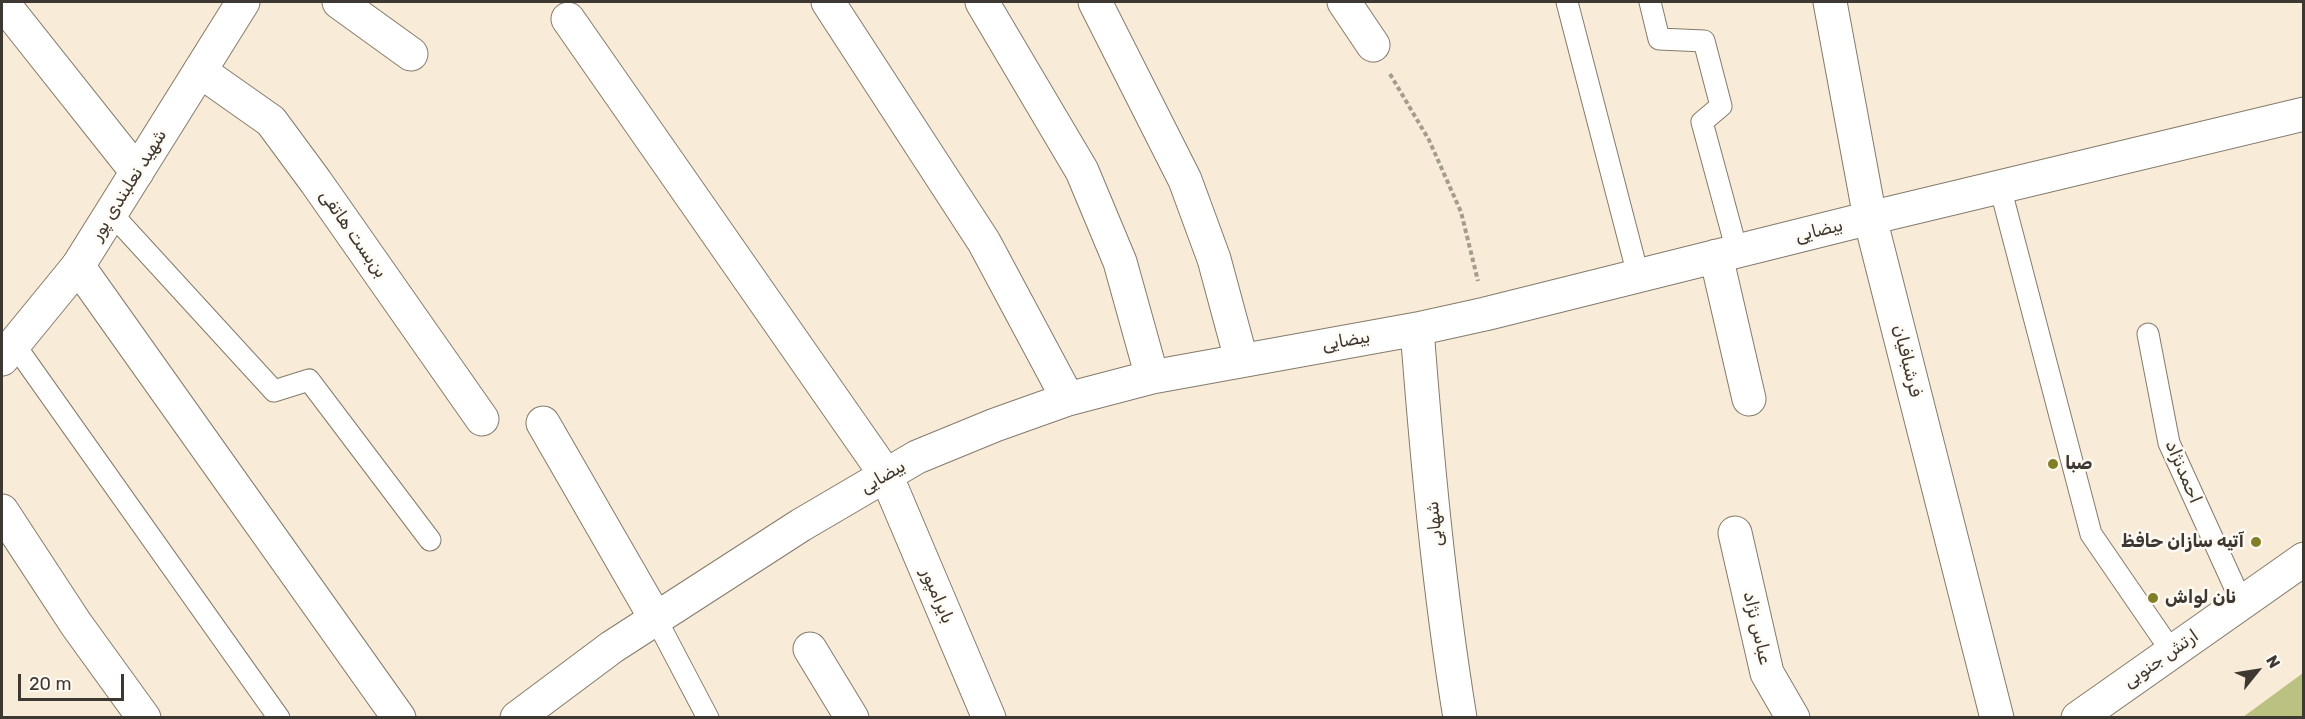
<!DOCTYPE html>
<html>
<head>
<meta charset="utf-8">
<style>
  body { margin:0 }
  #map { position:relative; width:2305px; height:719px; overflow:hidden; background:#f8ecd9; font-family:Rubik,sans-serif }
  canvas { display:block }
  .frame { position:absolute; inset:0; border:3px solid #3d3831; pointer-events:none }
  .north { position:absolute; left:2227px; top:641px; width:60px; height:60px; -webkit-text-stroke:4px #fffaf3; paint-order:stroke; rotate:60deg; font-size:16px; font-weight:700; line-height:24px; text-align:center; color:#3d3831 }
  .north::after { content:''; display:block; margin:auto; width:21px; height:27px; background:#3d3831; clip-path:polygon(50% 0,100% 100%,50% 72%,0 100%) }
  .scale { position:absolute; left:18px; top:674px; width:106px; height:27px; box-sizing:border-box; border:3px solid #3d3831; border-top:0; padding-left:8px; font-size:18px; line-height:21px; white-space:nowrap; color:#3d3831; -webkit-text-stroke:4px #fffaf3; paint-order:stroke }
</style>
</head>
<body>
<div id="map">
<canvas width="2305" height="719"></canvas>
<div class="frame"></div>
<div class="north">N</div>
<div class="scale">20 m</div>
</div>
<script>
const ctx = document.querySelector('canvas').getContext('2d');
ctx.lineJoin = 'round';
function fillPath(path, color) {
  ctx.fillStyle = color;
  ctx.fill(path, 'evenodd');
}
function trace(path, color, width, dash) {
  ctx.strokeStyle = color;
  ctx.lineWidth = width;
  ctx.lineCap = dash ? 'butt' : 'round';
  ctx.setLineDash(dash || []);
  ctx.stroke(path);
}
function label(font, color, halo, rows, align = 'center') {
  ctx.font = font + ' Rubik,"Noto Naskh Arabic",sans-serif';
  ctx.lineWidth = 5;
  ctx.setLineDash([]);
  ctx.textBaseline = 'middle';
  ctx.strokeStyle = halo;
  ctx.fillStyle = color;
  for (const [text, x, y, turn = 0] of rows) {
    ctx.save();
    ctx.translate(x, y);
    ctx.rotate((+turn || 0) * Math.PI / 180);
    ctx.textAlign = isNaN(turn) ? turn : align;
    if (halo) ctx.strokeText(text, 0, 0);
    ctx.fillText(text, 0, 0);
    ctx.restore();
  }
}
fillPath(new Path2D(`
  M2303 673V717H2243Z`), '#bac181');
const lane = new Path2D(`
  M1567 2 1638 275
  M1650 2 1659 39 1704 41 1721 106 1702 122 1737 251
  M2000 187 2091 534 2172 652
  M111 213 274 391 309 380 430 540
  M2148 334 2169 443 2242 603
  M14 344 279 718
  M656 619 708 718`);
const street = new Path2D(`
  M2 2 137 172
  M339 2 411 54
  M828 2 984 242 1068 399
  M982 2 1082 171 1120 262 1152 377
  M1095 2 1185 180 1214 259 1241 359
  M1344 2 1373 45
  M1830 2 1870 218 1997 718
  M568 19 886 475 989 718
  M200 71 271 121 316 182 482 419
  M1716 256 1749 399
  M78 266 399 718
  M1417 329C1427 459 1439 589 1460 718
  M543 423 656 619
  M2 511 76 624 144 718
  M1735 533 1767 673 1793 718
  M810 649 852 718
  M517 718 612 647 801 525 917 457 995 425 1068 399 1152 377 1417 329 1485 314 1870 218 2304 114`);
const secondary = new Path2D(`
  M2 359 78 266 243 2`);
const primary = new Path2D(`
  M2078 718 2304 559`);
trace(lane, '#857a6a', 23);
trace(street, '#857a6a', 35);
trace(secondary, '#857a6a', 35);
trace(primary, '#857a6a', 35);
trace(new Path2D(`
  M1390 74 1429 140 1461 212 1478 281`), '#a59c8e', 4, [4.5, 3]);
trace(lane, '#fff', 21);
trace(street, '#fff', 33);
trace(secondary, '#fff', 33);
trace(primary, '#fff', 33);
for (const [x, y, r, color] of [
  [2053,464,6,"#817e25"],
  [2256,542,6,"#817e25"],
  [2153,598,6,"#817e25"]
]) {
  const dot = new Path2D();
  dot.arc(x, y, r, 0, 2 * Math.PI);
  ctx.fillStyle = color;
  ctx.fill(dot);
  trace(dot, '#fffaf3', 2);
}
label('18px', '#3d3831', '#fffaf3', [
  ["شهید نعلبندی پور",129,185,-58],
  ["بیضایی",1819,231,-14],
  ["بن‌بست هاتفی",353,234,55],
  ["بیضایی",1346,341,-10],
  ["فرشبافیان",1907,361,76],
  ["احمدنژاد",2183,472,67],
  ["بیضایی",883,477,-30],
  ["شهابی",1435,524,-96],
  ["بایرامپور",937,596,67],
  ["عباس نژاد",1757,628,77],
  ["ارتش جنوبی",2161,659,-35]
]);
label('bold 18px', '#3d3831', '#fffaf3', [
  ["صبا",2065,464],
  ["آتیه سازان حافظ",2244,542,"right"],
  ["نان لواش",2165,598]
], 'left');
</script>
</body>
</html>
